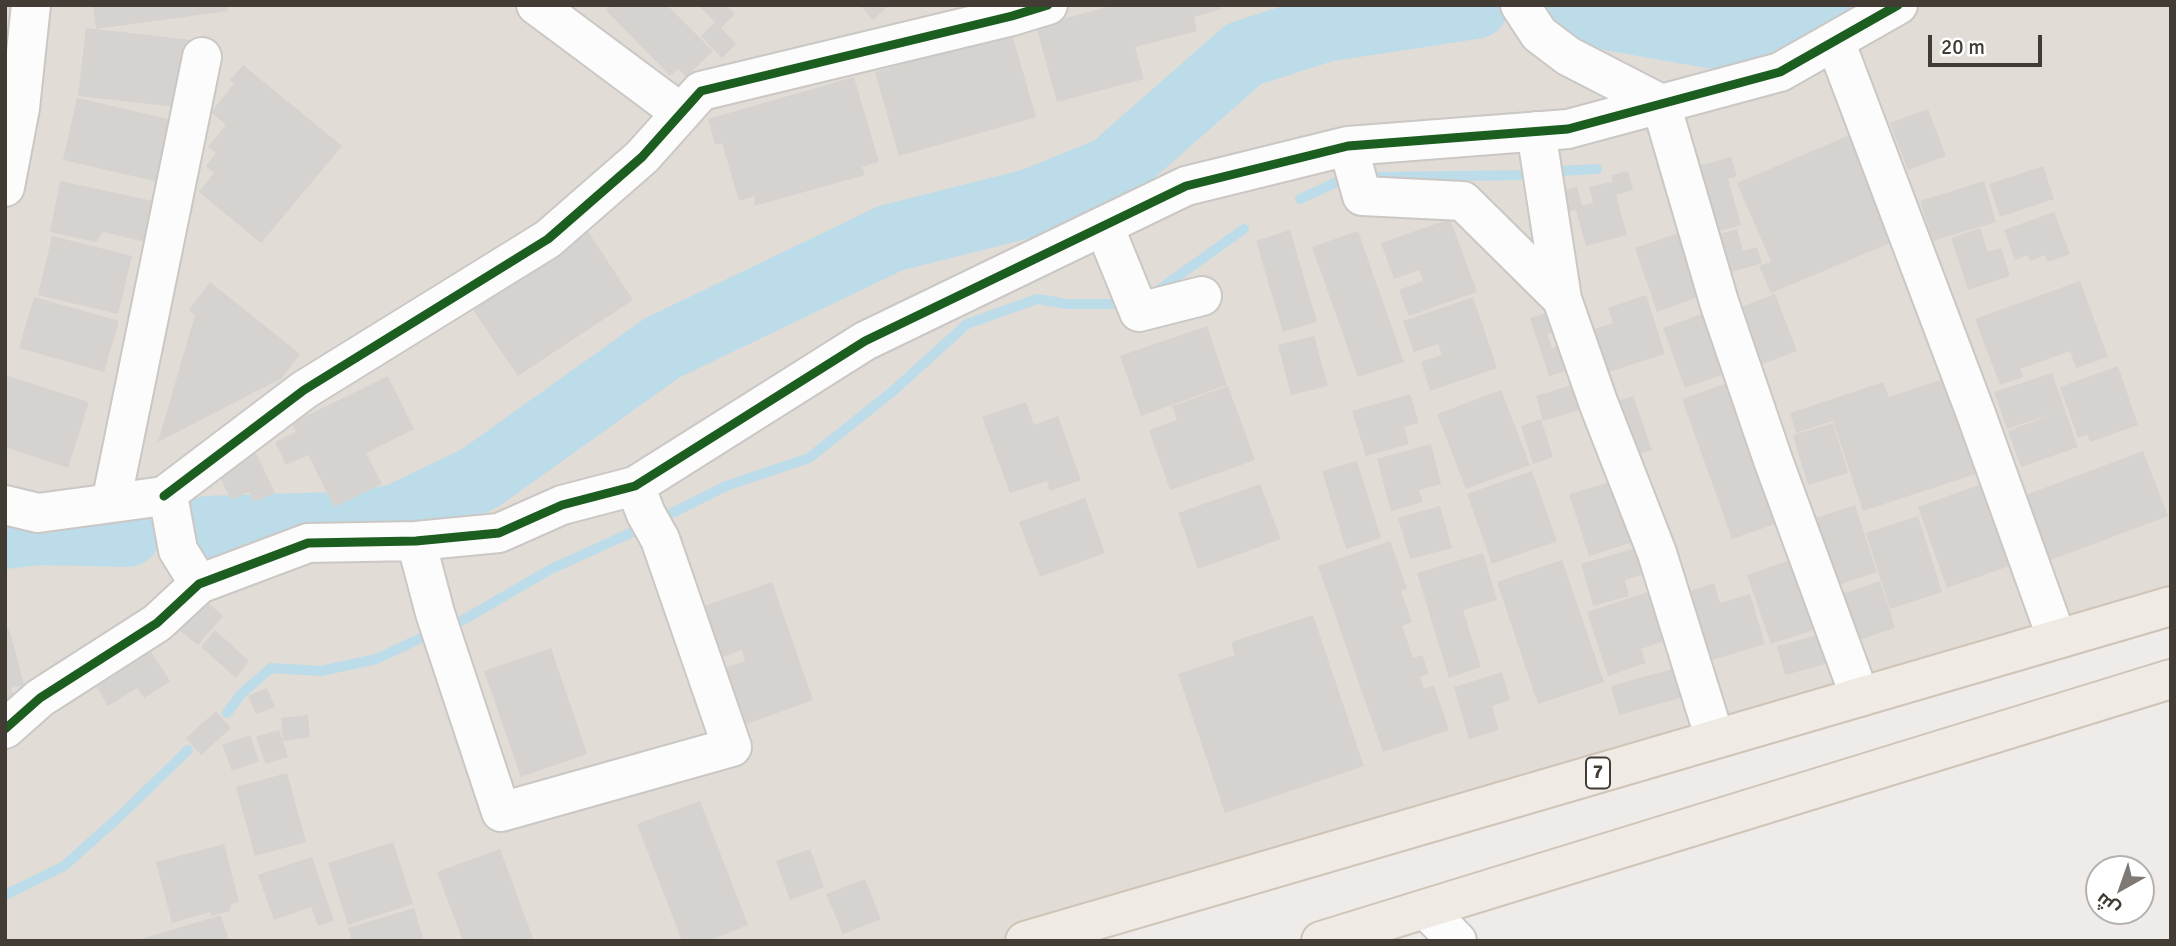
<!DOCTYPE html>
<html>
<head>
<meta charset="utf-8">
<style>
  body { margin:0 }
  #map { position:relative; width:2176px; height:946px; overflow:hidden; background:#eeebe8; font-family:Signika,Cairo,sans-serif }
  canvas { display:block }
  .frame { position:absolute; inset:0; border:7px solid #433c35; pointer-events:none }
  .north { position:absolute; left:2085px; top:855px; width:70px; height:70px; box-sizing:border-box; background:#fff; border:2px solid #b4b1ae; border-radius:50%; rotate:220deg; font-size:19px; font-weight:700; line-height:28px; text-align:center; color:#433c35 }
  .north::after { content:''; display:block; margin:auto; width:24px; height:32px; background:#7f7974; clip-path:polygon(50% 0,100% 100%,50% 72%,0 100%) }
  .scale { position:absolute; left:1928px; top:35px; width:114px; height:32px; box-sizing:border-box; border:4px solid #433c35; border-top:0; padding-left:9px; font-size:21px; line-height:24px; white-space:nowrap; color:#433c35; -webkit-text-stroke:5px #fff; paint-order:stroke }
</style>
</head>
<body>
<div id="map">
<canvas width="2176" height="946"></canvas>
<div class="frame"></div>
<div class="north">ش</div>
<div class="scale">20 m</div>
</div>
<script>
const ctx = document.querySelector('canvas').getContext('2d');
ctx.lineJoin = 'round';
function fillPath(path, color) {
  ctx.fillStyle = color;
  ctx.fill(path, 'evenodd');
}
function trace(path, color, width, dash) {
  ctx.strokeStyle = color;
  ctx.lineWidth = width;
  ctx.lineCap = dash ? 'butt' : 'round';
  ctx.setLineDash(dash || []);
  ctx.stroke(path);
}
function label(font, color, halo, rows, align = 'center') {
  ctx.font = font + ' Signika,sans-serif';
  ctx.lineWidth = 5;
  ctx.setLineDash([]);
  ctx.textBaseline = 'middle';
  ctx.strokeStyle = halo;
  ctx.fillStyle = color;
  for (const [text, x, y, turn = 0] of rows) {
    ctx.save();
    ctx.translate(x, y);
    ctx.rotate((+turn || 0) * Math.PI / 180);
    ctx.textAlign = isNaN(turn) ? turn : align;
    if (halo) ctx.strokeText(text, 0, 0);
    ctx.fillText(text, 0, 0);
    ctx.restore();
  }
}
fillPath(new Path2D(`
  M5 5H2171V603L1009 941H5Z`), '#e1dcd6');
trace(new Path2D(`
  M1560 171 1597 169
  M1370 177 1535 175
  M1300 199 1339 181
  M1154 293 1244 229
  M672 513 726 486 809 458 893 391 967 324 1037 299 1067 304H1117
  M458 623 551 569 637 530
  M227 713 242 693 271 668 321 671 376 659 432 633
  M5 895 64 866 119 817 188 750`), '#bcdce9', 10);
trace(new Path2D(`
  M1550 6 1721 36 1844 10 1851 5
  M208 530 334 526 395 519 480 478 662 348 891 238 1034 202 1112 170 1244 54 1325 28 1475 5
  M5 535 39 531 127 533`), '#bcdce9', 68);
fillPath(new Path2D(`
  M93 5H227L228 11 96 29Z
  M611 5H667L713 51 686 77 678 69 670 76 606 10Z
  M698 5H726L735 14 721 28 736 44 722 58 701 36 715 22Z
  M860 5H889L873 20Z
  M1115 5H1221L1222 9 1194 17 1197 31 1135 47 1144 79 1057 102 1036 26Z
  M86 28 192 40 185 108 78 96Z
  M1012 34 1036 117 899 156 875 72Z
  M243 65 342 146 261 243 199 192 214 173 206 166 216 153 208 147 226 125 211 112 234 84 230 80Z
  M854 77 879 162 862 167 865 175 754 206 755 196 739 201 722 143 715 145 708 119Z
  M77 98 177 121 163 183 63 160Z
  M1928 109 1946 156 1908 170 1890 123Z
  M1850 135 1895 241 1771 293 1759 266 1771 262 1737 183Z
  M1731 157 1737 176 1728 179 1741 225 1706 235 1687 169Z
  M2043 166 2054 199 2000 217 1989 184Z
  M1628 171 1633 190 1616 195 1627 235 1586 246 1576 210 1558 215 1552 193 1577 187 1582 206 1593 203 1589 187 1612 182V175Z
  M60 181 158 202 150 243 103 232 96 242 50 232Z
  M1984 181 1996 222 1933 241 1920 201Z
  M2054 212 2070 254 2048 262 2045 255 2030 261 2027 255 2015 260 2004 230Z
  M1450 219 1477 292 1409 316 1399 290 1423 281 1419 270 1394 279 1381 243Z
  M1980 228 1988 252 2001 248 2010 276 1968 290 1951 238Z
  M1737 229 1743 251 1757 247 1762 263 1718 276 1707 238Z
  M587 230 633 300 518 376 471 307Z
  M1290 230 1317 322 1283 332 1256 241Z
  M1358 231 1404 362 1358 377 1312 247Z
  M1681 232 1704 295 1657 312 1635 248Z
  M52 236 132 256 118 314 38 295Z
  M2080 281 2108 357 2076 368 2070 351 2020 369 2023 377 2000 385 1975 319Z
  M210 282 300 354 282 378 158 442 195 315 189 310Z
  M1775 294 1797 351 1755 367 1733 310Z
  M1646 295 1665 354 1605 373 1592 330 1613 323 1608 308Z
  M34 297 119 321 104 372 19 348Z
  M1473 297 1497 368 1430 391 1421 362 1442 355 1438 344 1414 352 1403 321Z
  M1557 310 1564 329 1547 334 1552 348 1568 344 1576 368 1549 376 1530 318Z
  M1710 311 1732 371 1685 388 1663 328Z
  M1207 326 1227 385 1141 416 1120 356Z
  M1314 336 1328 386 1291 395 1278 345Z
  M2118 366 2138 425 2090 442 2087 434 2078 438 2060 387Z
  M2052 373 2078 447 2021 467 2008 431 2060 411 2007 429 1994 392Z
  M5 375 89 402 68 468 5 447Z
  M388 376 414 429 366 453 382 484 334 507 308 455 286 465 275 442 296 432 292 423Z
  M1943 379 1975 474 1863 511 1831 415 1832 421 1796 433 1790 413 1883 382 1889 397Z
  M1736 380 1752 457 1775 524 1732 539 1682 399Z
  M1578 383 1586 408 1543 421 1536 396Z
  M1228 386 1255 460 1170 490 1149 430 1177 420 1172 406Z
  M1501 390 1530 465 1466 489 1437 414Z
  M1410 394 1419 423 1404 427 1409 444 1366 456 1352 411Z
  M1633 396 1652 450 1629 457 1611 403Z
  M1026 402 1034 425 1058 416 1081 480 1050 491 1047 481 1010 493 982 417Z
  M1541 419 1553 457 1533 464 1521 426Z
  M1833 423 1848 473 1808 485 1793 435Z
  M1431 444 1441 484 1419 490 1423 502 1391 511 1377 459Z
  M255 451 275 493 254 502 249 492 231 500 221 479 208 485 204 475Z
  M2143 451 2168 516 2040 564 2015 499Z
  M1357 461 1381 538 1346 549 1322 471Z
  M1532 471 1557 541 1492 564 1467 494Z
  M1617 480 1636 541 1589 556 1569 494Z
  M1260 484 1281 539 1198 569 1178 513Z
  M1979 485 2009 566 1947 588 1918 507Z
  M1085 498 1105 553 1040 577 1019 522Z
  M1855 505 1877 572 1835 586 1813 519Z
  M1440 506 1452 548 1410 559 1398 518Z
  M1918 516 1942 592 1890 609 1866 533Z
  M1390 541 1407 589 1401 591 1412 622 1402 626 1413 658 1422 655 1429 674 1420 677 1424 689 1434 686 1449 730 1383 752 1318 566Z
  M1636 548 1644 574 1625 580 1629 596 1593 606 1581 564Z
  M1483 553 1497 600 1463 610 1481 667 1449 678 1417 573Z
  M1796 558 1820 628 1771 644 1747 575Z
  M1562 560 1604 682 1538 704 1497 582Z
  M1880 581 1895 628 1859 640 1842 594Z
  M772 582 813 700 733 729 713 672 745 661 742 650 717 659 699 608Z
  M1714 583 1720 603 1750 594 1765 644 1699 664 1678 595Z
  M1651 591 1668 640 1641 649 1646 663 1608 676 1587 612Z
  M206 601 223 616 198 645 180 631Z
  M1313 615 1364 766 1225 813 1178 674 1235 655 1231 642Z
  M9 628 24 685 11 688 18 702 5 710V629Z
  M215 630 249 661 236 678 201 647Z
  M1822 634 1829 663 1785 675 1777 646Z
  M551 648 587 754 521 777 484 671Z
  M151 652 170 681 144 698 137 688 108 706 97 687Z
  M1683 666 1691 695 1619 715 1611 686Z
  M1502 672 1510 700 1492 706 1499 730 1469 739 1454 687Z
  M267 688 275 707 256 714 248 696Z
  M216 711 231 728 201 755 186 738Z
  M308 715 310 737 283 741 281 718Z
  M279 730 288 757 266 764 256 737Z
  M250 735 259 761 232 771 222 745Z
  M287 773 306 842 255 856 236 787Z
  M700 801 748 925 708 941H682L637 824Z
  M393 842 413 904 348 925 328 863Z
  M224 844 239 902 231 904 230 911 211 916 210 912 172 923 156 862Z
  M500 849 534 941H463L437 872Z
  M810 849 824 887 790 900 776 861Z
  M312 857 334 921 318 926 311 907 274 920 258 875Z
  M865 879 881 919 843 934 826 894Z
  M414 908 424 941H352L348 928Z
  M221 915 229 941H138V940Z`), '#d6d2cf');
const minor = new Path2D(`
  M536 5 681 113
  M1520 5 1539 34 1568 56 1661 104 1719 302 1773 460 1860 697
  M1835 41 1976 414 2057 639
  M1536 131 1562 299 1598 402 1657 553 1715 739
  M1348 146 1362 196 1463 201 1562 299
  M5 187 20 108 31 5
  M1104 226 1139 312 1202 296
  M164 496 304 390 548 239 642 157 701 91 1012 16 1048 5
  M111 503 202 57
  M5 505 38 513 164 496 170 506 178 550 199 584
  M416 541 435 613 501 812 732 747 660 539 646 514 635 486
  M5 729 40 698 157 623 199 584 308 543 416 541 499 533 562 505 635 486 865 341 1186 186 1348 146 1568 129 1780 72 1898 5
  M1426 909 1457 941`);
const major = new Path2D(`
  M1025 941 2171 606
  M1321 941 2171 679`);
trace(minor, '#cac7c4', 42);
trace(major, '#cfc4b7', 42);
trace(minor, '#fcfcfc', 38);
trace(major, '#efeae4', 38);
trace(new Path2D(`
  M164 496 304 390 548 239 642 157 701 91 1012 16 1048 5
  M5 729 40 698 157 623 199 584 308 543 416 541 499 533 562 505 635 486 865 341 1186 186 1348 146 1568 129 1780 72 1898 5`), '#1b5e20', 9);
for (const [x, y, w] of [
  [1598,773,24]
]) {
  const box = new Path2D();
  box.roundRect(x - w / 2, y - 15.5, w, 31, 5);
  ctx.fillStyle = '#fff';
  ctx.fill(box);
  trace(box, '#433c35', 2);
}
label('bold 19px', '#433c35', null, [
  ["7",1598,773]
]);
</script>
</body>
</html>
